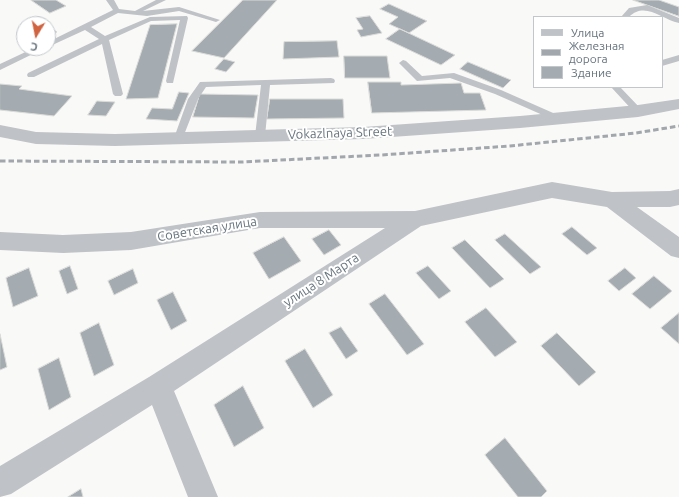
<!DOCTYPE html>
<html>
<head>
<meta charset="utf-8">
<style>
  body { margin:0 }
  #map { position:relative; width:679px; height:497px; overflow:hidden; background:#f9f9f7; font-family:Ubuntu,sans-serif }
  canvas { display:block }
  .legend { position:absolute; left:533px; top:16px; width:130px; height:72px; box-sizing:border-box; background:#fff; border:1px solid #c2c7cb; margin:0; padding:5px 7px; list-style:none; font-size:12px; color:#67747e }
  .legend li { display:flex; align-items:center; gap:8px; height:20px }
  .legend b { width:20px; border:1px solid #c2c7cb }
  .north { position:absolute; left:16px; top:16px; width:40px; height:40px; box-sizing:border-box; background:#fff; border:1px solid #c2c7cb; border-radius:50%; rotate:190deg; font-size:11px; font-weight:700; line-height:16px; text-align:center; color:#67747e }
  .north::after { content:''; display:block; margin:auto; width:14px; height:18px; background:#d06440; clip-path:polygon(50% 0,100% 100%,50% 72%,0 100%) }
</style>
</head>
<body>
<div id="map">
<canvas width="679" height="497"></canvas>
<ul class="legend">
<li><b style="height:5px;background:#bfc2c6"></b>Улица</li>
<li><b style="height:5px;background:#a1a7ac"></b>Железная дорога</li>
<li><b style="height:11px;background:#a4acb1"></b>Здание</li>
</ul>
<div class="north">С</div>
</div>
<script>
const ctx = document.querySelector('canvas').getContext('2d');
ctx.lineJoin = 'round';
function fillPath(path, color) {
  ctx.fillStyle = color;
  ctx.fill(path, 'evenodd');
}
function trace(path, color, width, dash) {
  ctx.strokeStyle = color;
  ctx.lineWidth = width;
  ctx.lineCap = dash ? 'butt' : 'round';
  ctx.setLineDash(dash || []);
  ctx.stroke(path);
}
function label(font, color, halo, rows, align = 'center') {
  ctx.font = font + ' Ubuntu,sans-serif';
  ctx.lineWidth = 4;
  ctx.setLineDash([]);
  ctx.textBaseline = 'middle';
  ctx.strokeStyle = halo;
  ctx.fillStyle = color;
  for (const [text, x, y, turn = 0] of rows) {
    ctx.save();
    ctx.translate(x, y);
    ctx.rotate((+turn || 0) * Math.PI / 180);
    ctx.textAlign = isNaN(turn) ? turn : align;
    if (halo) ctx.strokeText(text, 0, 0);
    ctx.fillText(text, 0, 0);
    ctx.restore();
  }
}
const building = new Path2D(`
  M31 0H56L66 6 50 13Z
  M243 0H277L224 58 192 51Z
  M633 0H659L679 7V16Z
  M389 4 427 21 409 33 389 24 398 17 380 9Z
  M370 16 382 33 361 37 357 30 363 29 356 18Z
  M177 24 158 98 126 99 150 25Z
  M48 26 57 32 48 36Z
  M400 29 455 55 441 65 386 39Z
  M337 41 339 57 283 59 284 42Z
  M344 56H387L390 78H345Z
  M224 59 235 62 226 72 215 69Z
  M468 62 511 80 503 88 460 69Z
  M368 82H401V85L461 83 464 93H480L486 110 372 113Z
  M0 84 22 86 19 89 72 96 54 116 0 110Z
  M179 92 189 93 177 121 146 119 152 108 172 109Z
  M200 94 258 95 254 118 193 117Z
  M270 99H343L344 118 267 119Z
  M97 101 115 102 106 116 88 115Z
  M572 227 597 248 587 255 562 234Z
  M329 230 341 245 324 255 312 239Z
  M505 234 541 267 530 274 495 240Z
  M284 237 301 261 269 279 253 253Z
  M465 240 504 279 490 288 452 248Z
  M70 266 78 289 67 294 59 271Z
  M428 266 451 291 439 299 416 273Z
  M29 268 38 296 13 307 6 278Z
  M625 268 636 278 619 291 608 281Z
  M133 269 138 283 114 295 108 281Z
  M654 276 672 291 650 309 632 294Z
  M173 292 187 321 171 330 157 300Z
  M385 294 424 344 407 355 369 304Z
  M486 308 517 342 495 357 465 322Z
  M679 313V344L661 328Z
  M99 323 114 365 94 376 80 333Z
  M341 327 358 351 346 359 329 333Z
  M557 333 596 372 579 386 541 346Z
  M0 334 7 367 0 370Z
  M305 349 333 395 313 408 285 361Z
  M59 358 71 397 49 410 38 369Z
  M243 386 264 428 234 447 214 405Z
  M505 438 547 491 541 497H518L485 455Z
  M81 489 83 497H68Z`);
fillPath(building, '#a4acb1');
trace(building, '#dbdbd9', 1);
fillPath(new Path2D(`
  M106 0H114L119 9 135 11 156 0H166L143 11 179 7 220 20 216 22 179 11 147 16 118 13 91 27 105 36 150 17 187 16 188 18 173 83H167L166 81 180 20 151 21 109 40 123 94 121 96H115L113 94 102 44 34 77H28L27 75 28 73 99 39 85 30 48 47V42L113 10Z
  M647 5 679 18V23C661 19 645 1 629 17H621L629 8Z
  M34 48H45L0 70V64Z
  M679 55V61L662 66V60Z
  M403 60 406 61 422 76 454 73 501 90 560 116 562 118 557 121 554 120 495 94 450 78 417 81 399 63Z
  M331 78 334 79 335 81 334 83 270 85 265 136 260 139 255 136 261 85 206 87 198 99 182 140H176L174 138 188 99 200 82Z
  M611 87H620L641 109 643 111 641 113H635Z`), '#bfc2c6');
fillPath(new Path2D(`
  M679 99V109L638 117 520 128 363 139 115 146 36 144 0 137V125L36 132 115 134 363 127 520 116 638 105Z
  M552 182 612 192 670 191 679 189V205L670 207H637L679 237V258L671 256 607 207 552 198 421 226 174 391 218 497H188L152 405 11 494 0 497V466L149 377 385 228H260L131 250 63 253 0 250V232L63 235 131 232 260 212 415 211Z`), '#bfc2c6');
trace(new Path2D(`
  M0 161 242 162 381 155 510 146 636 133 679 126`), '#a1a7ac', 3, [5.5, 3]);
label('13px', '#67747e', '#fff', [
  ["Vokazlnaya Street",340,133,-2],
  ["Советская улица",207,229,-9],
  ["улица 8 Марта",321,280,-33]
]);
</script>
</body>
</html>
